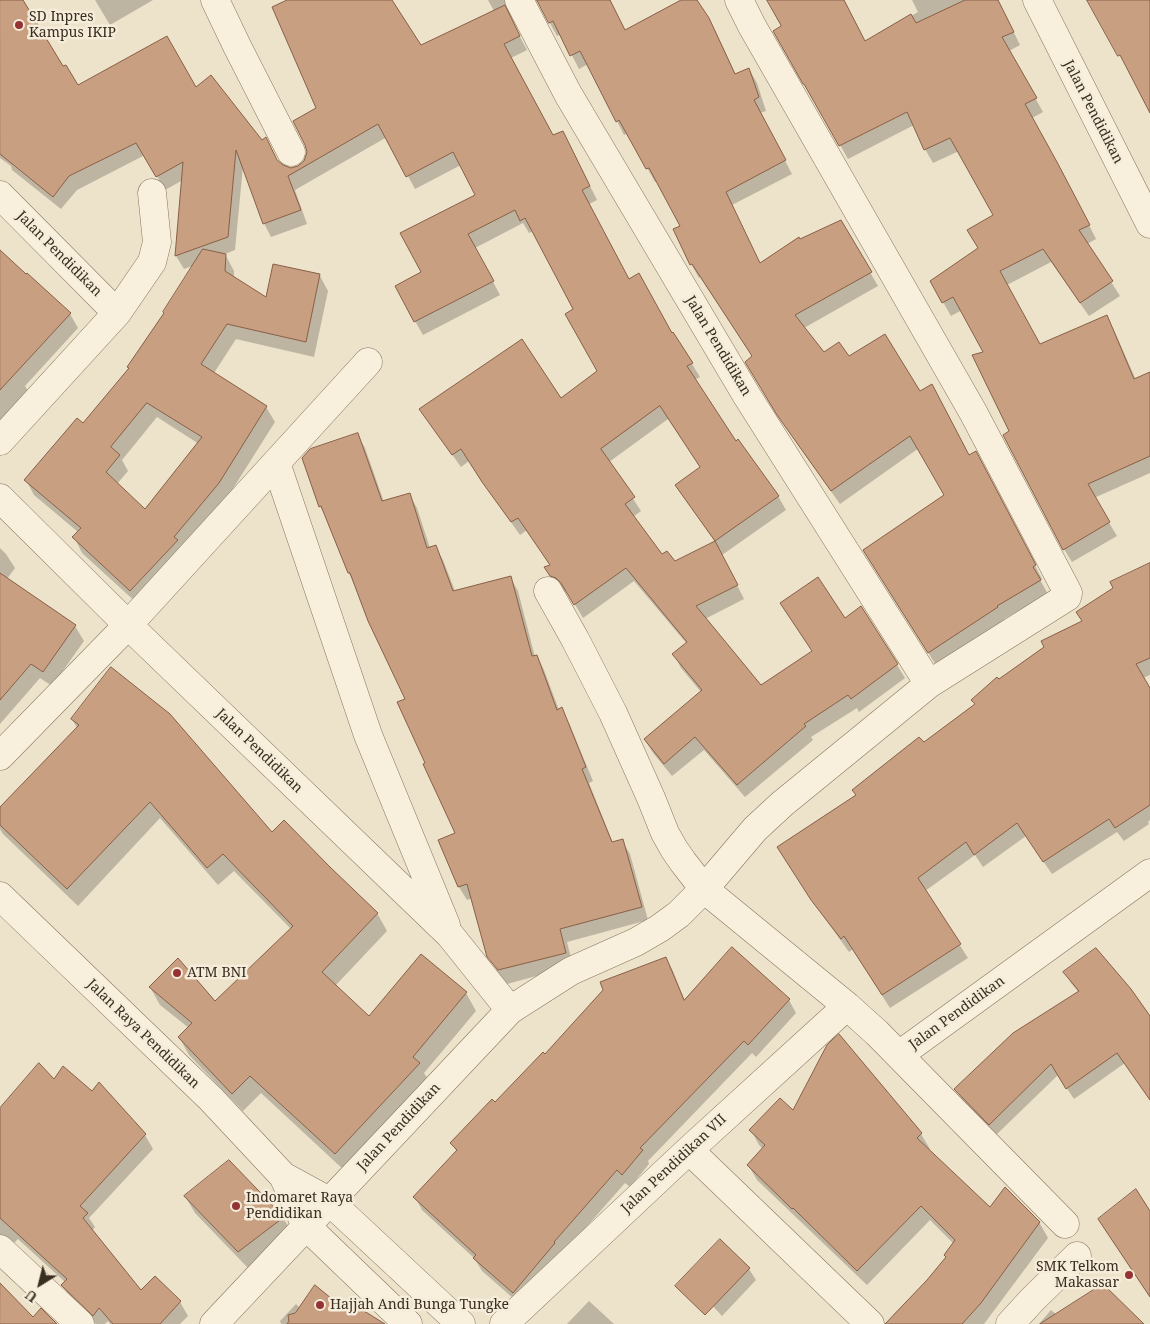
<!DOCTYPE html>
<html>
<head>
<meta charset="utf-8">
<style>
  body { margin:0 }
  #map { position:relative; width:1150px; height:1324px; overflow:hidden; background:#ede2ca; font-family:"Noto Serif",serif }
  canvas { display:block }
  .north { position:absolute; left:15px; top:1259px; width:50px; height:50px; -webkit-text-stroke:4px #f5ecd9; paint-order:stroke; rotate:216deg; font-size:14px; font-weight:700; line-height:20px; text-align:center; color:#3a2d21 }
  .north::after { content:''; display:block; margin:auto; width:18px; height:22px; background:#3a2d21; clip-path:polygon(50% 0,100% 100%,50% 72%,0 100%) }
</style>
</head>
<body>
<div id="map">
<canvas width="1150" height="1324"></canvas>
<div class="north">U</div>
</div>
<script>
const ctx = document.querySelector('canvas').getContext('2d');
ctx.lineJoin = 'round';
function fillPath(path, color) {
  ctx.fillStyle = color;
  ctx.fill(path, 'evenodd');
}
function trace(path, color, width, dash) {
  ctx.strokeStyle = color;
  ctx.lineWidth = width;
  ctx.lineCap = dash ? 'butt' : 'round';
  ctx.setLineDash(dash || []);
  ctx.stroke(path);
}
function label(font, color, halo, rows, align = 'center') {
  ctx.font = font + ' "Noto Serif",serif';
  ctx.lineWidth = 5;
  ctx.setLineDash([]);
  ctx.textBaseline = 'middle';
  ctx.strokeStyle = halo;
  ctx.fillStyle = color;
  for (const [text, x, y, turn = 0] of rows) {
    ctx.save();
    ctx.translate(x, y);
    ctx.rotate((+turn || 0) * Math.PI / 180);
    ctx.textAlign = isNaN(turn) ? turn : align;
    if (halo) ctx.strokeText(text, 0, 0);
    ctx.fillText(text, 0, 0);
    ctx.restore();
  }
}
fillPath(new Path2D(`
  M0 0H21L62 68 77 87 196 88 261 141 273 152 278 162 282 166 291 169 299 167 305 162 317 108 290 0H390L420 46 494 11 488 0H519L510 13 512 22 527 50 511 58 553 137 570 146 597 200 589 204 629 280 672 335 692 364 700 377 694 380 735 443 778 496 786 510 722 555 744 599 705 619 761 686 813 652 845 620 897 665 905 678 859 712 857 708 811 737 813 740 745 797 704 750 672 776 653 753 645 740 701 692 681 668 674 654 687 644 634 581 583 618 570 596 565 591 559 589 553 581 546 568 551 566 527 530 520 535 492 495 469 461 461 467 429 422 561 400 598 372 575 310 533 231 529 233 523 223 475 248 500 295 423 335 415 321 422 273 477 195 461 165 415 189 387 137 295 190 307 224 271 237 264 223 243 166 235 250 225 254 234 271V278L267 299 320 276 328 291 314 357 236 339 214 373 266 407 275 422 227 498 139 605 82 553 74 537 78 532 34 495 26 480 84 425 130 369 165 314 195 265 184 269 176 256 183 180 165 190 145 155 77 190 61 209 12 170 11 166 0 158ZM157 417 199 444 145 510 117 484 128 471 122 460ZM668 419 701 468 676 485 684 498 716 543 675 563 662 556 633 517 641 511 609 462Z
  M95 0H153L110 25Z
  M536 0H610L625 31 684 0H695L716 32 736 75 749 69 757 83 766 111 760 113 792 174 732 205 760 264 799 241 840 221 878 286 804 328 824 354 849 358 920 392 969 456 983 466 1042 579 1040 580 1048 594 1004 619 1005 621 936 665 872 564 946 495 919 448 840 504 787 429 753 357 700 277 699 278 691 264 675 230 682 226 657 181 655 182 628 133 624 135 588 64 579 69 561 34 557 36 540 5Z
  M768 0H844L865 42 918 12 912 0H998L1020 45 1009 51 1043 112 1032 118 1065 177 1096 239 1087 244 1120 296 1089 316 1051 262 1007 285 1040 345 1106 317 1114 330 1136 380 1150 377V473L1094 498 1117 536 1072 562 1064 549 1011 431 985 353 962 310 951 316 931 281 980 248 995 215 959 151 933 163 925 149 914 125 848 159 813 97 783 27Z
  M0 252 70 314 78 328 25 386 34 401 0 435Z
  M357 434 365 448 384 502 409 494 417 508 430 548 435 546 443 560 455 591 510 577 518 591 535 657 537 656 544 670 559 710 561 709 569 723 593 781 589 783 613 843 622 841 630 854 648 920 567 942 573 966 507 984 497 971 489 956 473 898 467 900 459 887 439 841 456 833 426 764 406 700 349 573 326 517 320 506Z
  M0 548 6 554 15 568 7 579 75 626 84 641 52 686 40 678 0 724Z
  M1150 565V675L1143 678 1150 690V820L1148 822 1149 824 1124 841 1117 832 1052 874 1026 836 983 867 975 855 925 891 968 958 890 1008 853 949 849 952 821 913 787 861 857 796 976 705 999 681 1084 622Z
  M72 719 272 834 377 913 387 931 335 986 369 1018 421 955 466 993 476 1011 424 1073 429 1081 345 1171 261 1093 243 1111 189 1055 179 1037 189 1028 160 1005 150 987 215 1003 291 929 234 871 218 885 160 818 78 906 3 834 0 829V808L77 728Z
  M666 958 673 971 685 1001 789 1000 796 1013 756 1057 752 1053 648 1161 649 1164 630 1187 625 1183 561 1256 521 1305 482 1271 474 1258 422 1210 415 1197 457 1152 451 1143 495 1104 545 1055Z
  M1065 972 1150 1018V1100L1125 1063 1074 1099 1058 1075 996 1135 962 1100 956 1089 1079 993 1071 983Z
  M839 1036 921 1134 930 1149 928 1150 990 1209 1039 1222 1048 1238 984 1324H898L893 1315 907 1301 908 1302 947 1257 954 1244 930 1220 867 1285 757 1180 748 1165 763 1149 759 1145 751 1130 793 1112Z
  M54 1081 145 1135 153 1149 89 1218 95 1227 92 1231 141 1292 155 1278 180 1302 188 1316 180 1324H110L108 1321 105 1324H96L71 1299 63 1285 65 1282 18 1239 10 1247 0 1250V1110Z
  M185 1196 283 1218 293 1234 248 1268 195 1213Z
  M720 1241 749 1269 756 1280 722 1316 694 1286Z
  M589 1301 614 1324H567Z
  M296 1304 300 1308 337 1304 366 1324H281L280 1321Z
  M1051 1310 1057 1315 1141 1324H1039Z`), '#0003');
const building = new Path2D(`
  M0 0H23L63 66 66 65 78 85 167 36 196 87 211 75 262 140 266 137 277 160 283 165 291 168 298 166 304 161 307 152 305 145 293 121 316 108 272 7 287 0H392L421 45 505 5 520 36 504 44 553 135 563 131 590 186 582 190 629 279 639 273 672 333 673 332 693 363 687 366 736 441 738 439 779 496 715 541 738 585 696 606 761 685 812 651 780 603 818 577 845 618 861 606 898 664 851 699 848 695 804 724 806 726 737 785 695 737 664 764 644 739 702 690 672 654 687 642 626 568 574 605 561 583 556 578 550 576 544 567 550 565 518 518 511 522 482 482 461 449 452 455 419 409 522 339 561 398 597 371 565 314 573 309 525 218 520 221 515 210 468 234 494 281 414 322 395 286 421 272 400 233 475 195 453 152 406 177 378 124 288 176 301 210 263 224 236 150 228 237 175 256 183 162 156 177 136 143 69 176 53 197 0 154ZM660 406 700 467 675 485 715 541 675 561 667 551 662 554 625 504 635 497 601 449Z
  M537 0H610L625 30 681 0H697L709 18 735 74 749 68 759 97 754 100 786 160 726 192 760 263 799 237 800 239 841 220 872 272 795 315 824 352 839 342 849 356 885 334 920 391 932 384 969 455 976 451 1036 565 1033 567 1041 580 997 606 998 607 928 653 863 550 944 495 910 436 831 491 777 415 745 362 752 356 692 264 690 265 673 229 680 226 649 168 646 169 619 120 616 122 580 51 570 56 553 21 549 23Z
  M767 0H844L865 41 911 14 916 23 965 0H998L1014 32 1002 37 1037 98 1025 104 1057 162 1090 225 1079 230 1113 281 1080 303 1043 249 1000 271 1040 344 1107 315 1134 379 1150 372V456L1088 484 1110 522 1063 550 1003 435 1009 431 972 355 983 352 953 297 942 303 930 281 978 248 967 230 993 215 950 138 924 150 907 112 839 146 804 84H803L773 31 781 26Z
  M1087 0H1150V113L1120 55 1118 56Z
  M203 249 226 254 225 271 266 297 273 264 320 274 306 342 227 324 201 364 267 406 219 483 174 537 178 540 130 591 72 537 81 528 24 480 77 418 83 423 129 368 127 367 164 313 163 312ZM147 403 202 437 145 509 106 472 120 455 111 447Z
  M0 250 26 274 27 273 71 313 0 390Z
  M358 433 382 501 410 493 427 548 436 545 453 591 511 576 532 656 537 655 557 710 562 707 586 767 582 769 612 842 623 839 642 907 560 929 566 953 498 970 487 957 467 884 458 887 438 840 455 833 423 764 425 763 397 702 405 699 368 621 350 573H348L321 506 319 507 302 458 310 449Z
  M1150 563V658L1136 664 1150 688V805L1115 828 1109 819 1043 862 1017 823 974 855 966 842 918 878 961 944 882 995 844 936 841 939 811 900 777 847 856 795 852 790 919 737 924 742 975 704 971 700 997 677 999 679 1044 647 1041 641 1082 621 1076 612 1113 588 1110 582Z
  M0 573 76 625 43 672 31 664 0 700Z
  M111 667 170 714 272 832 284 820 330 867 378 913 322 972 369 1016 421 954 467 992 413 1057 420 1063 335 1154 250 1076 232 1094 178 1037 192 1023 149 987 178 958 215 1001 293 926 223 854 207 868 150 802 67 889 0 825V807L79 725 71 719Z
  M732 947 790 999 748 1045 744 1041 640 1148 643 1150 622 1175 617 1170 554 1242 555 1243 513 1293 473 1258 476 1255 413 1197 457 1150 450 1143 492 1099 495 1102 543 1052 545 1054 603 990 600 982 666 957 684 1000Z
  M1096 948 1131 989 1150 1016V1100L1117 1053 1066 1089 1051 1064 989 1125 954 1089 1013 1033 1079 991 1063 972Z
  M839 1034 922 1133 917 1138 990 1207 1005 1187 1040 1222 981 1303 962 1324H885L927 1280 946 1257 944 1255 955 1240 921 1206 857 1271 793 1208 792 1209 747 1165 765 1145 749 1130 780 1098 793 1110 827 1045Z
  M39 1063 54 1079 63 1066 92 1091 99 1082 146 1134 80 1206 88 1213 83 1218 141 1290 155 1276 181 1301 160 1324H113L99 1308 93 1316 61 1285 67 1279 0 1218V1108Z
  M229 1160 284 1217 238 1252 184 1196Z
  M1136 1189 1150 1211V1297L1098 1219Z
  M720 1239 750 1268 705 1315 675 1286Z
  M0 1283 33 1317 41 1308 57 1324H0Z
  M1103 1284 1144 1324H1040Z
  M315 1285 337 1303 348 1301 385 1324H287L289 1321 288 1315 295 1313Z`);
fillPath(building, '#c99f82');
trace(building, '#875f46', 1);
const minor = new Path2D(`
  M215 0 237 46 291 152
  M519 0 568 94 747 396 929 684
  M1037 0 1150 224
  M0 195 117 313
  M0 441 117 313 152 262 157 242 152 193
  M276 463 368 735 446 925
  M0 498 128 625 450 935 510 1010
  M548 591 575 639 613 713 651 798 665 833 674 849 683 862 704 889 847 1006 877 1033 1065 1224
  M0 756 128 625 368 362
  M0 896 211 1099 283 1176 329 1201 461 1324
  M899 1055 1150 873
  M689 1150 870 1324
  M283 1176 306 1226 408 1324
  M0 1249 80 1324
  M214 1324 510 1010 571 971 636 942 660 928 679 914 704 889 755 829 782 804 929 684 1067 597 1068 593 973 412 752 26 739 0
  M504 1324 689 1150 847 1006
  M1010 1324 1032 1300 1077 1256`);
trace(minor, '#89755f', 29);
trace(minor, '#f8f0dd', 28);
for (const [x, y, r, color] of [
  [19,25,5,"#953233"],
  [177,973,5,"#953233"],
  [236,1206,5,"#953233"],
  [1129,1275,5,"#953233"],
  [320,1305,5,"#953233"]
]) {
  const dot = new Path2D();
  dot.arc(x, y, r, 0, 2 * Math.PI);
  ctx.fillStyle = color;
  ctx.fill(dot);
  trace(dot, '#f5ecd9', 2);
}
label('14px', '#3a2d21', '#f5ecd9', [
  ["SD Inpres",29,17],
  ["Kampus IKIP",29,33],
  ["ATM BNI",187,973],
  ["Indomaret Raya",246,1198],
  ["Pendidikan",246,1214],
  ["SMK Telkom",1119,1267,"right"],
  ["Makassar",1119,1283,"right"],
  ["Hajjah Andi Bunga Tungke",330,1305]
], 'left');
label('14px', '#3a2d21', '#f5ecd9', [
  ["Jalan Pendidikan",1093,112,63],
  ["Jalan Pendidikan",59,254,45],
  ["Jalan Pendidikan",718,346,59],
  ["Jalan Pendidikan",259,751,44],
  ["Jalan Pendidikan",957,1013,-36],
  ["Jalan Raya Pendidikan",143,1034,44],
  ["Jalan Pendidikan",399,1127,-47],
  ["Jalan Pendidikan VII",674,1164,-43]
]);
</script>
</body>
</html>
